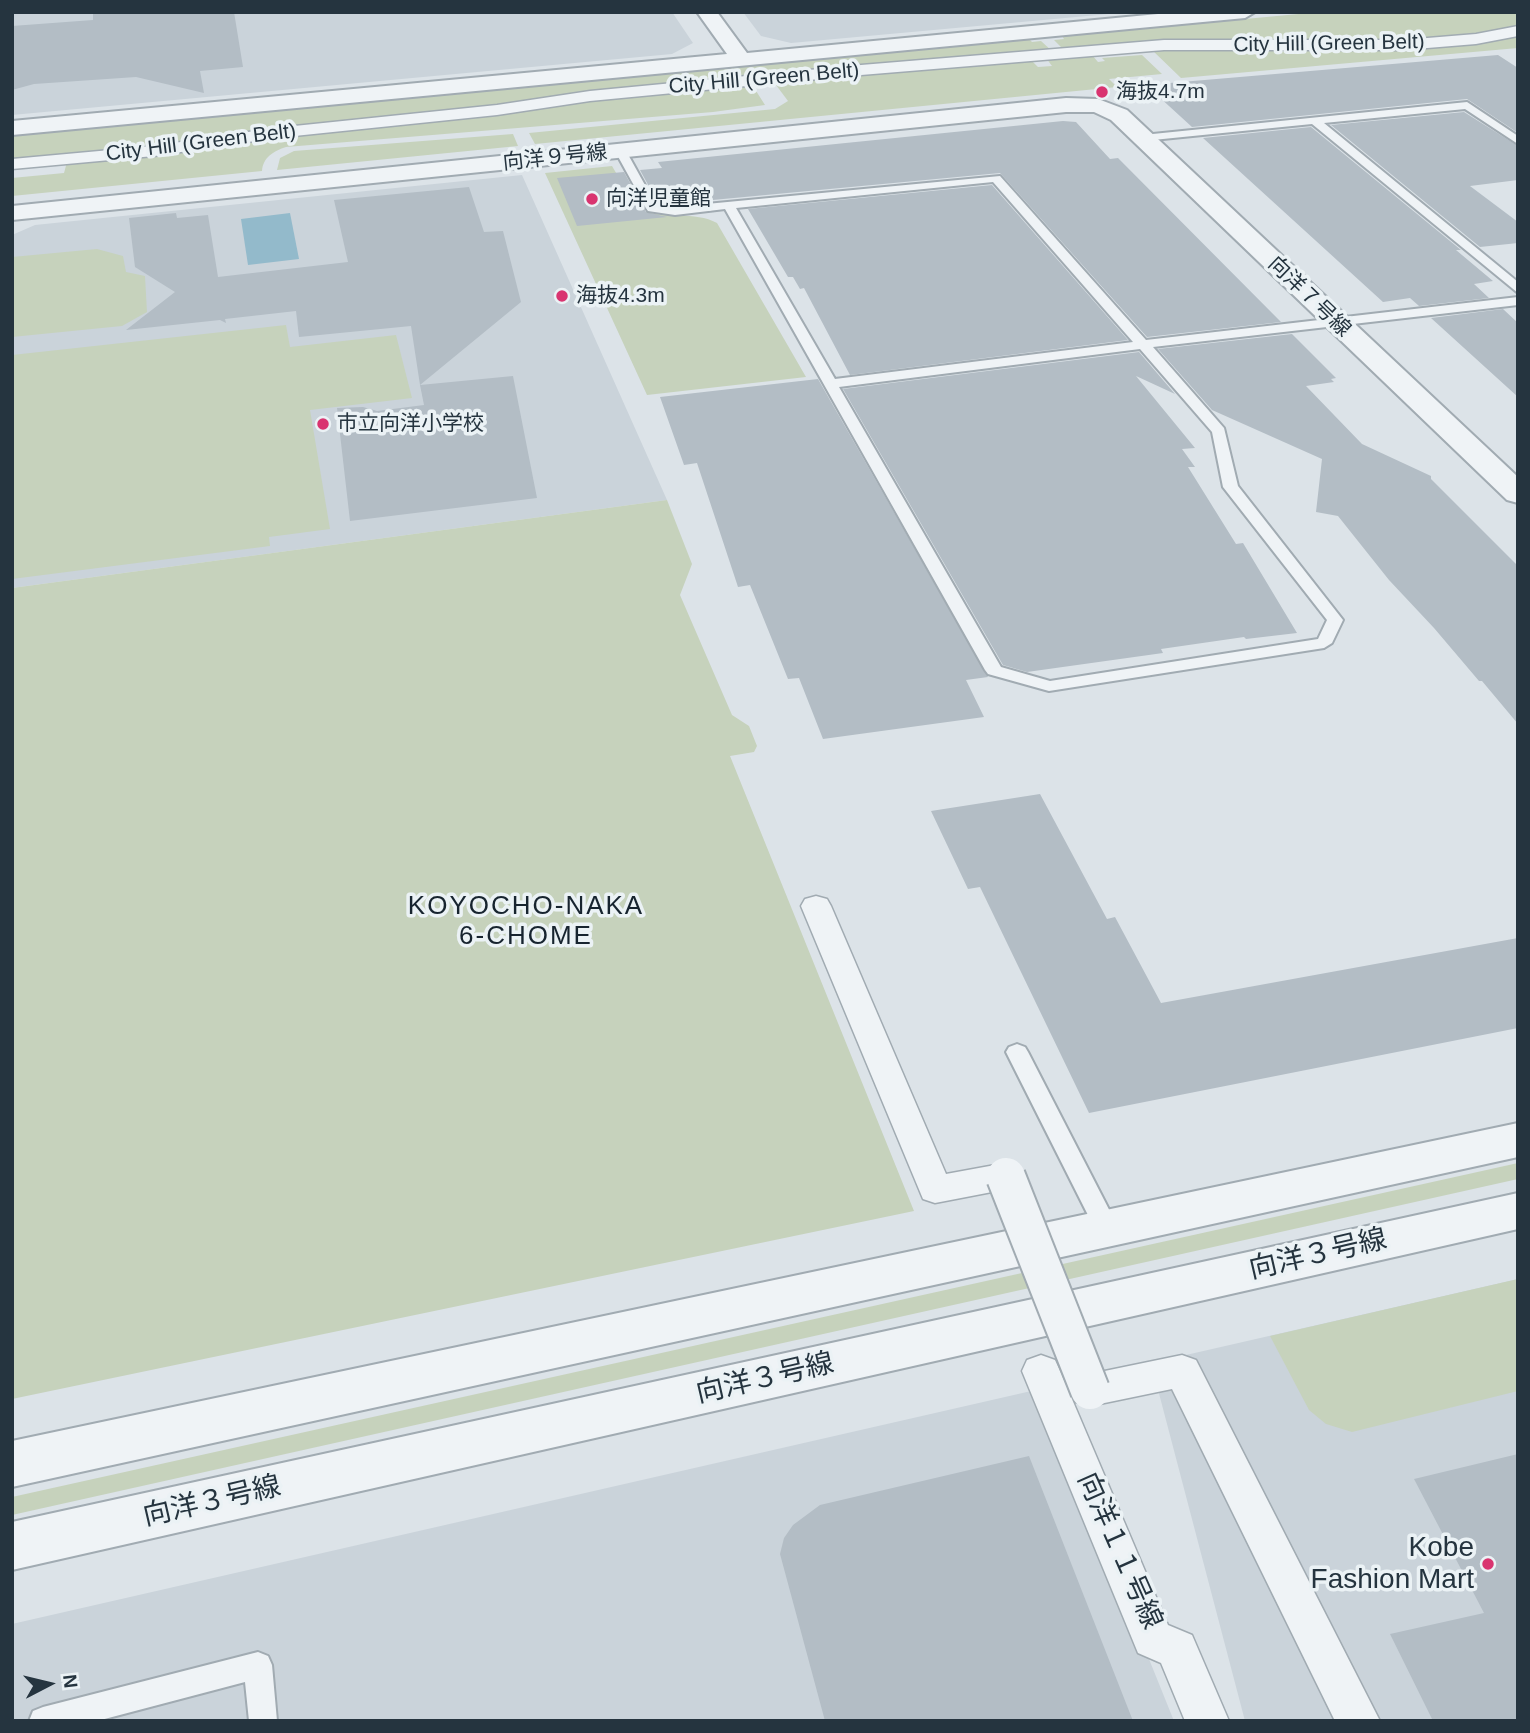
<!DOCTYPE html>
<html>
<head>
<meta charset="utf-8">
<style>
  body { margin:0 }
  #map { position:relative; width:1530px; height:1733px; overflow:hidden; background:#dce3e8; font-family:Arial,sans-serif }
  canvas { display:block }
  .frame { position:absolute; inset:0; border:14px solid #25343f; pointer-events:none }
  .north { position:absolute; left:14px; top:1649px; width:70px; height:70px; -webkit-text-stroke:5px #ebf2f5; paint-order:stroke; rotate:83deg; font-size:19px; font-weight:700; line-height:28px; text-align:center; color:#25343f }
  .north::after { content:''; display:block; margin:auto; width:24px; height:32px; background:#25343f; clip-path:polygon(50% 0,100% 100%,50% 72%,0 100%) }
</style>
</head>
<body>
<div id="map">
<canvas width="1530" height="1733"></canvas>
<div class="frame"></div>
<div class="north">N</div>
</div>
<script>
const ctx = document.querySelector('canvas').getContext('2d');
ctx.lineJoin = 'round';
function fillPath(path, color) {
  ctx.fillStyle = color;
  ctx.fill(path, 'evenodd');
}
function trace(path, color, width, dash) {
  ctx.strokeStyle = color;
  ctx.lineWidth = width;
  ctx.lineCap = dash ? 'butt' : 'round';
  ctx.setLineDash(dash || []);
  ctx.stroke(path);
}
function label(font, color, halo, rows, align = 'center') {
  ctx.font = font + ' Arial,"Noto Sans JP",sans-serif';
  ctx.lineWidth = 7;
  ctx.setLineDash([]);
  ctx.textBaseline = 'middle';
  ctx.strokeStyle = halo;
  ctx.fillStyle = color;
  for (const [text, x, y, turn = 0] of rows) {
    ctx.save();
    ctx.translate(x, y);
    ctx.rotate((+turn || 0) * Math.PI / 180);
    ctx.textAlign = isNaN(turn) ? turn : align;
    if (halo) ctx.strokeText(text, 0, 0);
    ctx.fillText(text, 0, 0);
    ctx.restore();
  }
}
fillPath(new Path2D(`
  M12 12H672L693 43 672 54 12 115Z
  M743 12H1131L791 43 761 36Z
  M522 175 667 500 12 588V235L35 225Z
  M1518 1279V1721H1245L1151 1363Z
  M1040 1389 1174 1721H12V1624Z`), '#cad3da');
fillPath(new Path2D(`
  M1320 12H1518V28L1420 41 1064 50 1054 40 1064 39 1062 36Z
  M1518 35V48L1181 78 1152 50 1319 49Z
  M1029 39 1032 42 1041 41 1052 51 510 104 144 148 12 160V134Z
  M1092 55 1098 62 1105 61 1102 58 1142 55 1162 74 1109 79 1117 87 535 144 529 133 775 109 788 101 773 81 1031 60 1038 67 1052 66 1046 58Z
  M751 83 765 105 713 112 286 147C274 151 263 157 262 171L12 196V178L64 173 67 162 288 134Z
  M513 134 518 146 277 170 280 158 294 151Z
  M612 166 638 210C665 219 695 211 717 223L806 377 647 395 545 173Z
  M97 249 123 256 126 272 145 276 147 312 122 326 12 337V257Z
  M286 325 290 347 396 335 412 398 310 410 330 529 269 537 270 546 12 579V355Z
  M667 500 692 564 680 595 732 715 749 726 757 746 754 752 730 756 914 1211 12 1399V588Z
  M1518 1163V1179L12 1515V1497Z
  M1518 1279V1391L1352 1432 1326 1424 1309 1410 1270 1336Z`), '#c6d2bc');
fillPath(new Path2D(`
  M290 213 299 259 248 265 241 219Z`), '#93bacb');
fillPath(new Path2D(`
  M93 12H234L243 67 200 71 204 93 136 77 34 84 12 90V26L93 20Z
  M1498 55 1518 68V133L1467 99 1192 127 1146 85Z
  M1464 112 1518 146V180L1470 186 1518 222V243L1480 247 1331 125Z
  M1063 121 1076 122 1110 159 1118 158 1281 322 1147 337 1000 173 670 204 658 203 640 170 662 168 658 162Z
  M1311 127 1461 250H1456L1493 281 1474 284 1489 298 1419 306 1410 298 1383 302 1203 138Z
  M624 172 646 212 667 217 577 226 557 178Z
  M992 185 1128 340 850 375 804 288 800 289 793 277H788L748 209Z
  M469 187 484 232 503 231 521 302 420 385 411 326 299 337 296 311 225 319 226 323 220 320 126 330 175 292 135 267 129 218 176 213 177 218 208 215 218 277 348 262 334 200Z
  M1503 309 1518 323V397L1431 318Z
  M1292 334 1336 378 1331 379 1334 382 1306 386 1362 444 1431 476V479L1518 566V724L1482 681H1479L1434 628 1389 580 1338 516 1316 512 1322 459 1212 410 1158 349Z
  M1139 352 1175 394 1136 376 1195 448 1182 449 1195 467H1188L1236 544 1243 543 1297 633 1246 639 1244 637 1161 649 1163 653 1027 672 1003 665 843 389Z
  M513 376 537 498 350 521 337 408 363 407 377 411 424 405 420 385Z
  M818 379 988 677 966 680 984 717 823 739 799 678 788 679 750 585 738 587 697 463 684 465 660 397Z
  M1040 794 1107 919 1115 917 1161 1003 1518 938V1028L1089 1113 980 887 968 889 931 811Z
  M1518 1454V1721H1433L1390 1634 1484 1613 1414 1479Z
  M1029 1456 1133 1721H825L780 1554 784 1538 793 1525 820 1505Z`), '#b3bdc5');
const service = new Path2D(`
  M1467 102 1518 136V144L1465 109 1324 123 1518 282V293L1312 124 1143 141 1137 138 1143 135Z
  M617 149H625L656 205 675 207 1000 176 1146 340 1518 297V305L1153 347 1224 428 1238 486 1343 620 1332 643 1324 648 1049 691 988 674 985 670 725 209 675 215 648 211 615 151ZM993 182 1133 342 835 379 736 208ZM1140 349 1212 432 1223 487 1327 620 1318 639 1050 681 1001 667 839 387Z
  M1017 1044 1025 1047 1028 1052 1119 1229 1115 1235 1107 1238 1099 1235 1095 1229 1006 1052 1009 1047Z
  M258 1652 268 1656 272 1665 277 1721H249L245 1682 97 1721H29L33 1711 43 1707Z`);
const pedestrian = new Path2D(`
  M1518 26V36L1476 44 1403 50H1164L861 75 590 101 497 115 275 138 154 156 12 169V159L154 146 275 128 497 105 590 91 861 65 1164 40H1403L1476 34Z
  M816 896 827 899 831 906 946 1174 1006 1163 1018 1167 1023 1177 1018 1187 935 1203 923 1199 801 906 805 899Z
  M1041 1355 1055 1360 1060 1371 1168 1625 1192 1635 1229 1721H1185L1161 1663 1138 1653 1022 1371 1027 1360Z
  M1182 1355 1196 1360 1380 1721H1335L1172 1389 1090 1406 1076 1402 1071 1390 1076 1378 1090 1374Z`);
const tertiary = new Path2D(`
  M697 12H717L747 53 1179 12H1255L1245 18 12 135V121L727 54Z
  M1066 98 1098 99 1127 110 1518 477V503L1507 500 1111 120 1094 112H1066L12 220V206Z
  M1518 1123V1157L12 1487V1441Z
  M1518 1193V1229L12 1570V1522Z`);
trace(service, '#a1abb2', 4);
trace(pedestrian, '#a1abb2', 3);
trace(tertiary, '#a1abb2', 4);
fillPath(service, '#eff3f6');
fillPath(pedestrian, '#eff3f6');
fillPath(tertiary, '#eff3f6');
const pedestrianBridge = new Path2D(`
  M1006 1177 1090 1390`);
trace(pedestrianBridge, '#a1abb2', 42, []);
trace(pedestrianBridge, '#eff3f6', 38);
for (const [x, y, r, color] of [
  [1102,92,7,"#d93470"],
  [592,199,7,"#d93470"],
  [562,296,7,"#d93470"],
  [323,424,7,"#d93470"],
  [1488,1564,7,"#d93470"]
]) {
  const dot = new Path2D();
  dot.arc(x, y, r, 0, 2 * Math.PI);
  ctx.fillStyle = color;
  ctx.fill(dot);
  trace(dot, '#ebf2f5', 2.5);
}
label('21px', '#25343f', '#ebf2f5', [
  ["City Hill (Green Belt)",1329,44,-1],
  ["City Hill (Green Belt)",764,79,-5],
  ["City Hill (Green Belt)",201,143,-7],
  ["向洋９号線",555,158,-6],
  ["向洋７号線",1309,297,44]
]);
label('21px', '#25343f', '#ebf2f5', [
  ["海抜4.7m",1116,92],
  ["向洋児童館",606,199],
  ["海抜4.3m",576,296],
  ["市立向洋小学校",337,424]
], 'left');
ctx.letterSpacing = '2px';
label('26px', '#17242f', '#ebf2f5', [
  ["KOYOCHO-NAKA",526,907],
  ["6-CHOME",526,937]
]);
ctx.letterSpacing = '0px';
label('28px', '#25343f', '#ebf2f5', [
  ["向洋３号線",1318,1255,-13],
  ["向洋３号線",765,1379,-13],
  ["向洋３号線",212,1502,-13],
  ["向洋１１号線",1119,1551,66]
]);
label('28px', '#25343f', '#ebf2f5', [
  ["Kobe",1474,1548],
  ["Fashion Mart",1474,1580]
], 'right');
</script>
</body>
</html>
